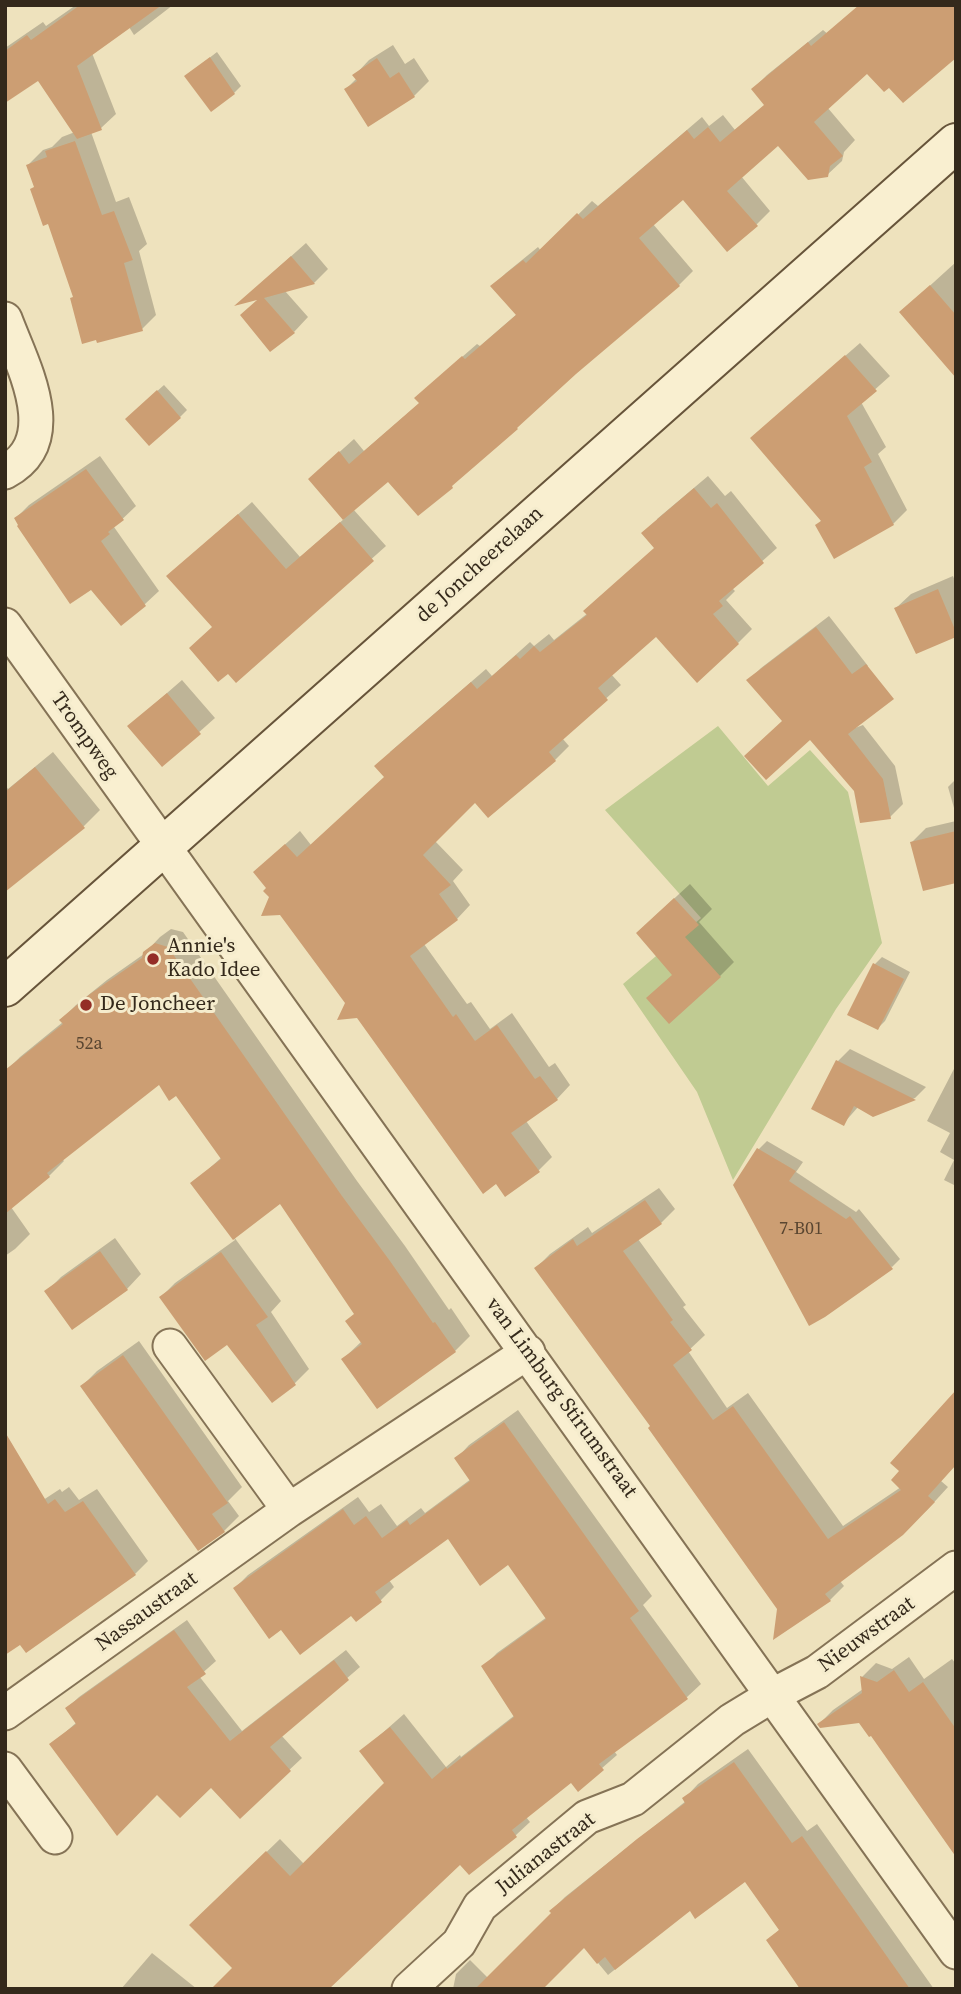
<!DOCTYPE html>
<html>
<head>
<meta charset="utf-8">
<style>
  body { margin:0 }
  #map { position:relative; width:961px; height:1994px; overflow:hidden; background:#eee2bd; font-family:"Source Serif 4",serif }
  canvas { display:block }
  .frame { position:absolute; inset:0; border:7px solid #34291b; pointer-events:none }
</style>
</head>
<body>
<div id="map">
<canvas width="961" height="1994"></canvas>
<div class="frame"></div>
</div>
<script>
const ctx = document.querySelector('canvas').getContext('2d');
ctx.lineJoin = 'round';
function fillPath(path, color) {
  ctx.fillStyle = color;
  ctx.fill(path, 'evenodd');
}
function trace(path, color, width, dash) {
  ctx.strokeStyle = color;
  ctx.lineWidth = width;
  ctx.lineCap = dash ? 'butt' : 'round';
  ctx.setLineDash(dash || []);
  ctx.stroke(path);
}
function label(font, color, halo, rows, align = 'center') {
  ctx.font = font + ' "Source Serif 4",serif';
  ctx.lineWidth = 6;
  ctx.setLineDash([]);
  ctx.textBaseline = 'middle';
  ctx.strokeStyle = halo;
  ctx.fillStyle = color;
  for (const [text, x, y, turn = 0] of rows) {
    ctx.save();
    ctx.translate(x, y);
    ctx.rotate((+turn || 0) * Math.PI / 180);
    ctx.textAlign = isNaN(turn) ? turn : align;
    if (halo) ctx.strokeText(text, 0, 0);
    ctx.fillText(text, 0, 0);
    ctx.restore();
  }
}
fillPath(new Path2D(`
  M718 726 768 786 810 750 848 792 882 943 836 1009 733 1180 697 1092 623 984 701 918 605 810Z`), '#c0cb92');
fillPath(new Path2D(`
  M76 5H173L134 35 129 27 92 53 116 114 101 128 91 132 116 202 129 197 147 244 139 251 156 315 142 329 74 296 28 165 43 150 52 147 62 137 75 132 38 78 5 94V48L43 22 46 26Z
  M823 30 889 85 868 71 827 107 855 140 844 152 842 161 827 175 778 143 741 176 770 211 756 225 684 198 653 224 693 271 679 285 575 373 388 480 353 509 386 546 236 680 214 627 168 576 252 502 300 557 344 519 325 465 354 439 364 451 421 402 431 384 477 344 480 346 517 314 492 287 506 273 538 247 541 251 592 201 598 206 702 117 709 126 723 115 735 130 766 104 753 89 767 75Z
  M393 45 405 64 414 58 429 81 414 96 369 125 346 89 357 78 355 75 369 60Z
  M217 52 241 86 234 93 186 76Z
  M306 243 328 269 314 283 285 291 308 317 294 332 260 297 251 292Z
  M956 262V345L901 312Z
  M860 343 890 376 861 402 886 447 878 454 907 510 893 524 817 525 822 520 767 424Z
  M164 385 187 410 180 417 134 412Z
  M100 456 136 506 114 527 159 591 145 604 121 623 91 587 16 518 29 505Z
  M708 476 725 496 731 491 777 548 732 588 735 591 726 600 752 629 738 643 656 634 611 674 621 685 562 738 569 746 555 760 489 815 475 800 435 841 463 870 453 881 470 905 457 919 424 944 467 1004 471 1002 490 1029 512 1013 549 1067 555 1063 570 1085 557 1099 526 1121 552 1157 538 1171 347 1003 271 897 269 859 300 831 311 845 386 777 390 752 486 669 492 676 530 642 534 646 549 634 554 640 588 613 656 547 657 519Z
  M953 576 956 583V634L896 608 911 594Z
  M829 616 868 666 856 678 749 680 761 668Z
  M182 680 215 718 162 765 129 726Z
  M863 725 895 766 903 804 890 817 855 790 833 736Z
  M53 752 100 810 84 826 5 891V785L8 789Z
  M956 779V815L948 787Z
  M956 821V881L912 842 926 828Z
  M690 884 712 909 699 922 734 962 720 976 674 974 653 918Z
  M171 929 183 932 357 1181 405 1246 449 1310 451 1308 470 1336 455 1351 378 1407 343 1359 362 1341 356 1313 281 1202 234 1237 281 1301 271 1312 309 1369 295 1383 272 1401 228 1343 161 1297 175 1283 235 1240 193 1183 222 1157 176 1093 159 1083 62 1159 64 1161 49 1176 11 1207 30 1234 15 1249 5 1256V1072L20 1057 63 1022 61 1020 76 1005 107 980 144 954 160 937Z
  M882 957 910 972 885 1021 878 1028 875 964Z
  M850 1049 926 1087 915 1098 873 1115 858 1107 844 1123 838 1061Z
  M956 1065V1186L944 1180 954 1160 940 1152 950 1133 927 1121Z
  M767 1141 803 1162 796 1172 856 1212 859 1209 900 1259 892 1267 735 1185 759 1149Z
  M659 1188 675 1209 661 1223 638 1239 686 1305 683 1307 705 1335 688 1351 727 1408 748 1393 843 1526 901 1487 941 1481 948 1487 927 1510 840 1581 844 1586 830 1600 776 1637 779 1609 652 1426 536 1268 550 1254 588 1227 592 1233Z
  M115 1238 141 1274 127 1289 46 1292 61 1277Z
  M139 1341 242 1487 228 1501 239 1516 224 1531 199 1549 82 1386 97 1371Z
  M518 1410 652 1596 643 1605 701 1684 687 1697 614 1751 617 1755 578 1789 571 1781 526 1817 530 1822 516 1835 469 1873 461 1862 234 1968 191 1925 280 1839 304 1864 387 1783 362 1751 404 1714 446 1767 460 1755 461 1757 515 1715 483 1667 497 1653 547 1617 508 1562 448 1537 389 1580 394 1587 380 1601 352 1614 281 1628 235 1588 248 1575 358 1497 369 1512 381 1504 397 1526 421 1508 425 1513 471 1479 456 1459 469 1445Z
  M69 1487 79 1500 97 1489 148 1561 135 1574 5 1525 60 1489 62 1492Z
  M187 1620 216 1661 199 1676 242 1731 346 1650 360 1667 281 1735 302 1758 240 1816 211 1785 157 1793 52 1744 77 1722 67 1708 79 1697Z
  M909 1657 924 1679 952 1659 956 1664V1853L871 1733 860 1722 819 1724 833 1710 863 1689 862 1677 876 1663 892 1669Z
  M748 1749 807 1831 817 1824 934 1989H802L769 1940 780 1929 745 1880 690 1909 608 1975 584 1946 540 1989H453L456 1974 470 1960 488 1978 553 1913 551 1911 565 1897 686 1801 684 1799 698 1784Z
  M152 1953 197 1989H121Z`), '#0003');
fillPath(new Path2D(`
  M80 5H162L77 66 102 130 77 139 38 81 5 103V51L27 35 31 40Z
  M859 5H956V58L903 103 889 88 884 92 867 74 814 122 843 156 830 166 828 177 808 180 778 146 727 191 758 226 727 252 683 200 639 238 680 286 576 374 517 428 518 429 452 486 453 488 418 516 388 482 343 520 308 479 339 451 349 464 419 403 414 398 462 356 465 359 516 315 490 286 523 260 526 263 577 213 583 219 687 130 694 139 708 127 720 142 764 105 751 89 808 42 811 46Z
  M210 57 235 94 211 112 184 76Z
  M377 58 390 78 399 72 415 97 368 127 344 89 357 81 352 75Z
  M75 141 102 215 114 211 133 260 124 263 143 331 97 343 96 340 82 344 70 298 73 297 48 224 43 226 30 189 34 187 26 165 47 157 45 151Z
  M291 256 315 284 264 298 295 333 270 352 240 315 257 300 234 306Z
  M930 285 956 315V378L899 312Z
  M845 355 877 391 847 416 872 462 864 467 894 525 834 559 815 525 821 521 750 438Z
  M157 390 181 418 149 446 125 419Z
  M86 469 124 520 108 532 110 534 101 541 146 606 121 626 91 590 70 604 17 526 18 525 14 518Z
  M694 488 711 508 717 503 764 563 719 601 723 606 713 614 739 644 697 683 656 637 598 688 608 700 549 752 556 761 488 818 475 803 423 855 451 885 439 894 458 920 410 956 453 1017 456 1014 475 1041 497 1025 535 1079 540 1076 558 1100 511 1133 540 1172 505 1197 496 1184 483 1194 357 1018 337 1020 345 1003 280 915 261 916 269 897 263 891 266 888 253 872 285 844 297 857 384 777 374 766 471 682 477 689 516 655 520 659 534 646 540 652 587 615 583 611 654 548 641 533Z
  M238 514 286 569 340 522 374 561 236 683 228 674 218 682 189 648 212 627 166 576Z
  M938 589 956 632V637L916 654 894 608Z
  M816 627 852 674 866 664 894 699 848 734 883 779 891 819 860 823 854 791 810 740 766 780 744 756 782 721 746 680Z
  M167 693 201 734 162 767 127 726Z
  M35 767 85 828 5 892V792Z
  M956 831V883L923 891 910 842Z
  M674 898 699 925 685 937 721 977 669 1024 646 998 672 975 636 933Z
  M155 943 168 947 342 1196 390 1261 433 1323 435 1322 456 1352 377 1409 341 1359 362 1344 345 1321 354 1314 280 1204 233 1240 190 1183 221 1159 176 1096 169 1101 159 1085 47 1173 50 1177 5 1214V1070L63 1024 59 1020 90 994 142 958 143 952Z
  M873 963 904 979 878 1030 847 1015Z
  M836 1060 916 1100 873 1117 854 1106 844 1126 811 1109Z
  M757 1148 796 1171 789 1181 846 1219 850 1216 893 1269 825 1317 809 1326 733 1185Z
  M645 1200 662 1224 623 1251 673 1320 670 1322 692 1350 673 1365 713 1420 733 1406 828 1539 901 1490 891 1480 899 1471 890 1463 956 1390V1465L928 1496 935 1502 903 1535 825 1594 831 1601 773 1640 777 1609 648 1428 650 1426 534 1268 573 1239 577 1246Z
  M100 1251 128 1290 72 1330 44 1291Z
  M221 1252 268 1317 256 1325 296 1385 272 1403 227 1345 205 1361 159 1297Z
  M123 1355 228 1503 212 1514 225 1532 198 1551 80 1386Z
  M504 1422 639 1611 630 1618 688 1699 599 1764 604 1770 578 1792 571 1783 512 1830 517 1837 469 1875 460 1865 329 1989H211L232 1968 189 1925 266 1851 290 1876 384 1783 359 1751 390 1727 432 1779 446 1767 447 1769 514 1717 481 1666 546 1619 508 1565 480 1586 448 1539 375 1592 382 1602 356 1622 351 1616 300 1655 281 1630 269 1639 233 1588 343 1509 354 1525 366 1516 382 1538 407 1520 410 1525 470 1481 454 1458Z
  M5 1432 48 1504 55 1499 65 1512 83 1501 136 1575 26 1653 20 1645 5 1655Z
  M174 1630 206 1674 187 1687 230 1741 334 1660 349 1680 270 1747 291 1771 240 1819 211 1788 180 1818 157 1795 117 1836 49 1744 76 1724 65 1708Z
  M894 1670 909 1692 923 1682 956 1729V1857L871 1736 869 1737 859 1723 820 1728 817 1724 862 1693 860 1676 877 1682Z
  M734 1762 792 1843 802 1836 910 1989H800L766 1940 779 1930 745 1882 695 1919 690 1911 615 1970 605 1957 597 1964 584 1948 543 1989H475L551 1913 549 1911 637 1839 685 1803 682 1798Z`), '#cc9e73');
const minor = new Path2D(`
  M5 319C22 365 65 440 5 472
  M5 625C320 1069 641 1508 956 1952
  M170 1346 289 1510
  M5 1713 289 1510 528 1352
  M5 1769 55 1837
  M409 1989 459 1943 480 1906 587 1817 633 1799 732 1720 773 1695 817 1672 956 1568`);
const secondary = new Path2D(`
  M5 987 956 143`);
trace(minor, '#857356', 37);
trace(secondary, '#67543a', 42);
trace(minor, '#f9efd0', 33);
trace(secondary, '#f9efd0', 38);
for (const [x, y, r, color] of [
  [153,959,7,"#942d26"],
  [86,1005,7,"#942d26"]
]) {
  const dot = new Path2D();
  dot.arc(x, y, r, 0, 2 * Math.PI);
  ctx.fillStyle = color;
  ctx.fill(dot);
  trace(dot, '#f5eccd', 2.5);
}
label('18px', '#5a4631', null, [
  ["52a",89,1044],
  ["7-B01",801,1229]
]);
label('21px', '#34291b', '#f5eccd', [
  ["de Joncheerelaan",480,565,-42],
  ["Trompweg",84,736,55],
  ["van Limburg Stirumstraat",561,1398,54],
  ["Nassaustraat",147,1612,-36],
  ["Nieuwstraat",867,1635,-36],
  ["Julianastraat",546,1854,-38]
]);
label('21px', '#34291b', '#f5eccd', [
  ["Annie's",167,947],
  ["Kado Idee",167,971],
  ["De Joncheer",100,1005]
], 'left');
</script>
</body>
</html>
